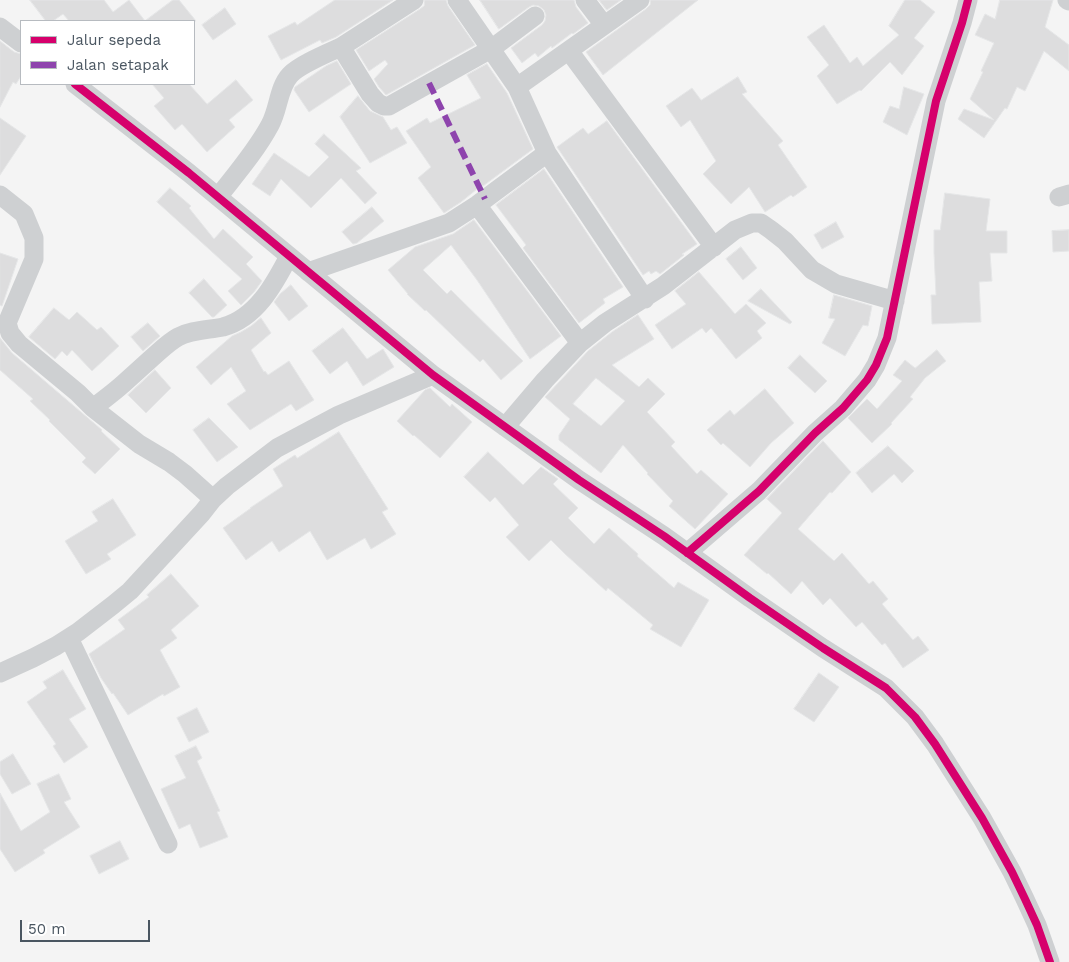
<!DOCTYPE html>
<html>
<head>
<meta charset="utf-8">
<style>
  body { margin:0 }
  #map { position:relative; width:1069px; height:962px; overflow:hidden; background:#f4f4f4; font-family:"Work Sans",sans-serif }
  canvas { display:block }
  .legend { position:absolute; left:20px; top:20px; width:175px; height:65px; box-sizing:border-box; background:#fff; border:1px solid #b7bbc0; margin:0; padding:6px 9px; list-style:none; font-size:15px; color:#4a5661 }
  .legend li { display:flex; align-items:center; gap:10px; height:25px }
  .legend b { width:25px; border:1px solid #b7bbc0 }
  .scale { position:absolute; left:20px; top:920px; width:130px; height:22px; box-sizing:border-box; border:2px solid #4a5661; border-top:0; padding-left:6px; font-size:15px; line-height:18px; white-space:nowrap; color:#4a5661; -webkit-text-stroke:4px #fff; paint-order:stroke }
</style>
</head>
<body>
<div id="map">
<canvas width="1069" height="962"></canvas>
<ul class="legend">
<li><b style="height:6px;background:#d6006c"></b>Jalur sepeda</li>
<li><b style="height:6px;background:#8e44ad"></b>Jalan setapak</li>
</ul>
<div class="scale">50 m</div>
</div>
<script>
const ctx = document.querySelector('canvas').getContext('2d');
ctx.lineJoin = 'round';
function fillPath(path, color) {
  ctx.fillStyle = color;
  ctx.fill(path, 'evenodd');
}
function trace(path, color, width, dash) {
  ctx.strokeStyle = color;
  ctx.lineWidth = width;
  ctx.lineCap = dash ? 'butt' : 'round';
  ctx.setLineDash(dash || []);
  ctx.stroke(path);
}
const building = new Path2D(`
  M30 0H104L113 12 129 0 145 21H69L63 14 53 21H46Z
  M173 0H179L196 21H145Z
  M335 0H393L336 37 322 43 320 40 281 60 268 36 295 22 297 25Z
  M425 0H446L448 6 475 45 386 95 379 87 374 79 388 64 385 60 369 71 356 50 420 9 424 6Z
  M480 0H574L576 7 588 23 573 34 572 33 552 48 551 46 538 57 535 53 522 63 511 48 542 25 545 21 546 15 544 10 539 6 533 5 529 7 499 29Z
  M599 0H621L607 10Z
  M651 0H698L603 75 586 52 646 9 650 5Z
  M905 0H920L935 12 914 38 924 46 902 75 890 62 861 91 860 90 837 104 817 76 829 65 807 37 824 25 850 63 857 57 863 66 899 35 889 26Z
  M1000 0H1053L1045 27 1069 45V71L1044 51 1025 91 1017 87 1007 109 1005 108 984 138 958 119 964 109 994 120 970 99 983 72 981 71 994 43 975 35 985 14 995 19Z
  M225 8 236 24 213 40 202 25Z
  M0 41 14 52 21 54V76L16 84 13 82 0 107Z
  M337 61 351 84 309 112 294 90 295 87 326 66Z
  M487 64 507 93 533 149 483 186 482 185 461 202 444 213 418 178 431 167 406 131 427 118 430 123 481 98 467 75Z
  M738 77 747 92 742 94 783 141 778 145 807 187 793 197 791 195 765 212 749 187 731 204 703 174 716 161 690 120 681 127 666 106 692 88 701 100Z
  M236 80 253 100 229 120 235 127 207 152 182 124 175 130 154 106 164 98 152 84H189L207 104Z
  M904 87 924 94 907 135 883 122 890 106 899 109Z
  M358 96 370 111 383 117 391 130 397 127 407 143 370 163 340 117Z
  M0 118 26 136 0 175Z
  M607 121 697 244 682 254 684 255 660 274 656 271 651 274 649 271 643 275 557 147 583 128 588 134Z
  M324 134 361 168 356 171 377 193 365 204 341 178 311 208 281 179 270 196 252 184 274 153 309 177 329 157 315 144Z
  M544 169 623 287 603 299 605 303 579 323 523 248 526 245 496 205Z
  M170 188 191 206 189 208 214 239 223 229 253 257 246 264 262 281 254 292 241 305 228 291 242 279 157 202Z
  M945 193 990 199 986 231H1007V253H990L992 281 979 282 981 322 932 324 931 295H936L934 253V230H940Z
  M372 207 384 221 357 243 353 244 342 232Z
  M474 220 561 336 530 359 477 280 451 245 423 270 447 294 451 290 523 361 501 380 483 359 480 362 426 310 425 311 407 294H408L388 270 415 247 453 234Z
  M836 222 844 237 822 249 814 235Z
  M1069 230V251L1053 252 1052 231Z
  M741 247 757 268 743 280 726 259Z
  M0 253 18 259 2 306 0 305Z
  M699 272 735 314 746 304 766 323 757 331 762 338 736 359 711 328 706 333 702 328 672 349 655 325 686 304 675 291Z
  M204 279 227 305 214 317H212L189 293Z
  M291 285 308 306 289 321 274 302 280 294Z
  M761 289 792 322 790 324 748 301Z
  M834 295 872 306 868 326 863 325 845 356 822 343 835 319 829 318Z
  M54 308 69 320 77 312 97 330 101 327 119 346 92 371 72 350 67 356 62 351 55 359 29 337Z
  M638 315 654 339 612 365 639 387 648 378 665 394 647 412 675 442 671 446 697 474 701 470 728 494 695 529 669 506 673 501 647 474 648 473 623 445 601 473 559 440V435L570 419 545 397 588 351 612 332ZM596 378 625 401 601 426 573 404Z
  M261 318 271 333 251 350 264 372 265 371 268 375 289 361 314 400 296 411 291 404 250 430 227 404 246 391 231 367 211 385 196 367 232 336 241 332 251 326Z
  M148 323 160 336 143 351 131 337Z
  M343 328 367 359 383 349 394 367 363 386 347 361 330 374 312 351Z
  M0 338 12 353 102 430 101 431 120 449 95 474 82 462 86 458 49 421 50 420 30 401 33 399 0 370Z
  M937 350 946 361 925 378 910 397 913 399 891 423 892 424 872 443 848 418 867 399 877 409 902 381 893 375 905 360 915 368Z
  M800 355 827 381 815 393 788 368Z
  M155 370 171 388 146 413 128 395Z
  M430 388 450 407 452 404 472 422 440 458 414 435 413 436 397 421 425 390Z
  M765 389 794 423 771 443 750 467 723 443 721 445 707 430 730 410 734 415Z
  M209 418 238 447 217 462 193 430Z
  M339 432 388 509 382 512 396 534 371 549 365 538 327 560 310 531 279 552 272 541 246 560 223 528 251 508H250L283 486 273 469 295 455 297 458Z
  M823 441 851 472 832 493 830 492 798 529 834 561 842 553 869 584 873 581 888 599 882 604 913 640 918 636 929 650 903 668 885 643 882 645 862 622 856 627 830 598 823 605 802 581 791 594 768 573 767 574 744 555 782 513 767 499Z
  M888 446 914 471 902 483 894 474 872 493 856 473Z
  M488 452 523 485 541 467 558 479 553 484 578 508 568 518 594 544 609 528 638 554 637 556 674 588 678 582 709 600 681 647 650 629 653 625 608 588 606 591 565 554 551 540 529 561 506 537 519 525 495 497 490 502 464 477Z
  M113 499 136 535 107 554 111 559 86 574 65 541 98 521 92 512Z
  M171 574 199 606 171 630 177 638 160 650 180 687 164 696 163 694 128 715 113 693 112 694 101 678 89 654 125 629 118 620 149 597 147 595Z
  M63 670 86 709 69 719 88 747 64 763 53 746 56 744 27 702 47 688 43 682Z
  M819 673 839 687 814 722 794 709Z
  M197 708 209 732 189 742 177 718Z
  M196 746 202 758 197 761 220 811 217 812 228 837 200 848 190 824 179 829 161 789 186 778 175 756Z
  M13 754 31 784 12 794 0 774V762Z
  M59 774 71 799 64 802 80 827 43 850 45 853 15 872 0 849V793L21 831 50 812 37 784Z
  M120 841 129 859 99 874 90 856Z`);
fillPath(building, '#ddddde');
trace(building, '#e5e6e7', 1);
trace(new Path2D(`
  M414 0 341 47 370 94 378 103 384 106H389L491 49 535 16
  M585 0 604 25
  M1067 0 1069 1
  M0 27 21 43
  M569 51 714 247
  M75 84 189 173 433 375 579 480 664 536 750 598 823 648 886 688 915 717 935 744 982 818 1012 872 1025 899 1037 925 1050 962
  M517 87 640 0
  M547 153 645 299
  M0 195 24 214 34 238V259L7 323 10 333 19 344 78 393 93 408C103 400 113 393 123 384 133 375 144 365 154 356 162 349 169 342 178 337 191 330 208 330 223 327 256 318 274 285 289 256
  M218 197C236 174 256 151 270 125 279 109 278 88 290 75 299 65 328 53 341 47
  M1059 197 1069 194
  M477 205 580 343
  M308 272 449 223 477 205 547 153 517 87 457 0
  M93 408 139 444 169 462 185 474 213 499
  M505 427 545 380 580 343 605 323 663 286 735 230 752 223H761L771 230 785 241 812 270 836 284 895 301
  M687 553 759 491 815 433 843 408 867 380 876 365 887 338 936 101 962 23 968 0
  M69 638 168 844
  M0 673 33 658 56 646 78 632 113 605 130 591 202 513 213 499 227 486 277 448 339 415 433 375`), '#ced0d2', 19);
trace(new Path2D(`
  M429 83 485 199`), '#8e44ad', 6, [12, 6]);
trace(new Path2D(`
  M75 84 189 173 433 375 579 480 664 536 750 598 823 648 886 688 915 717 935 744 982 818 1012 872 1025 899 1037 925 1050 962
  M687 553 759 491 815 433 843 408 867 380 876 365 887 338 936 101 962 23 968 0`), '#d6006c', 8);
</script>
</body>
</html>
